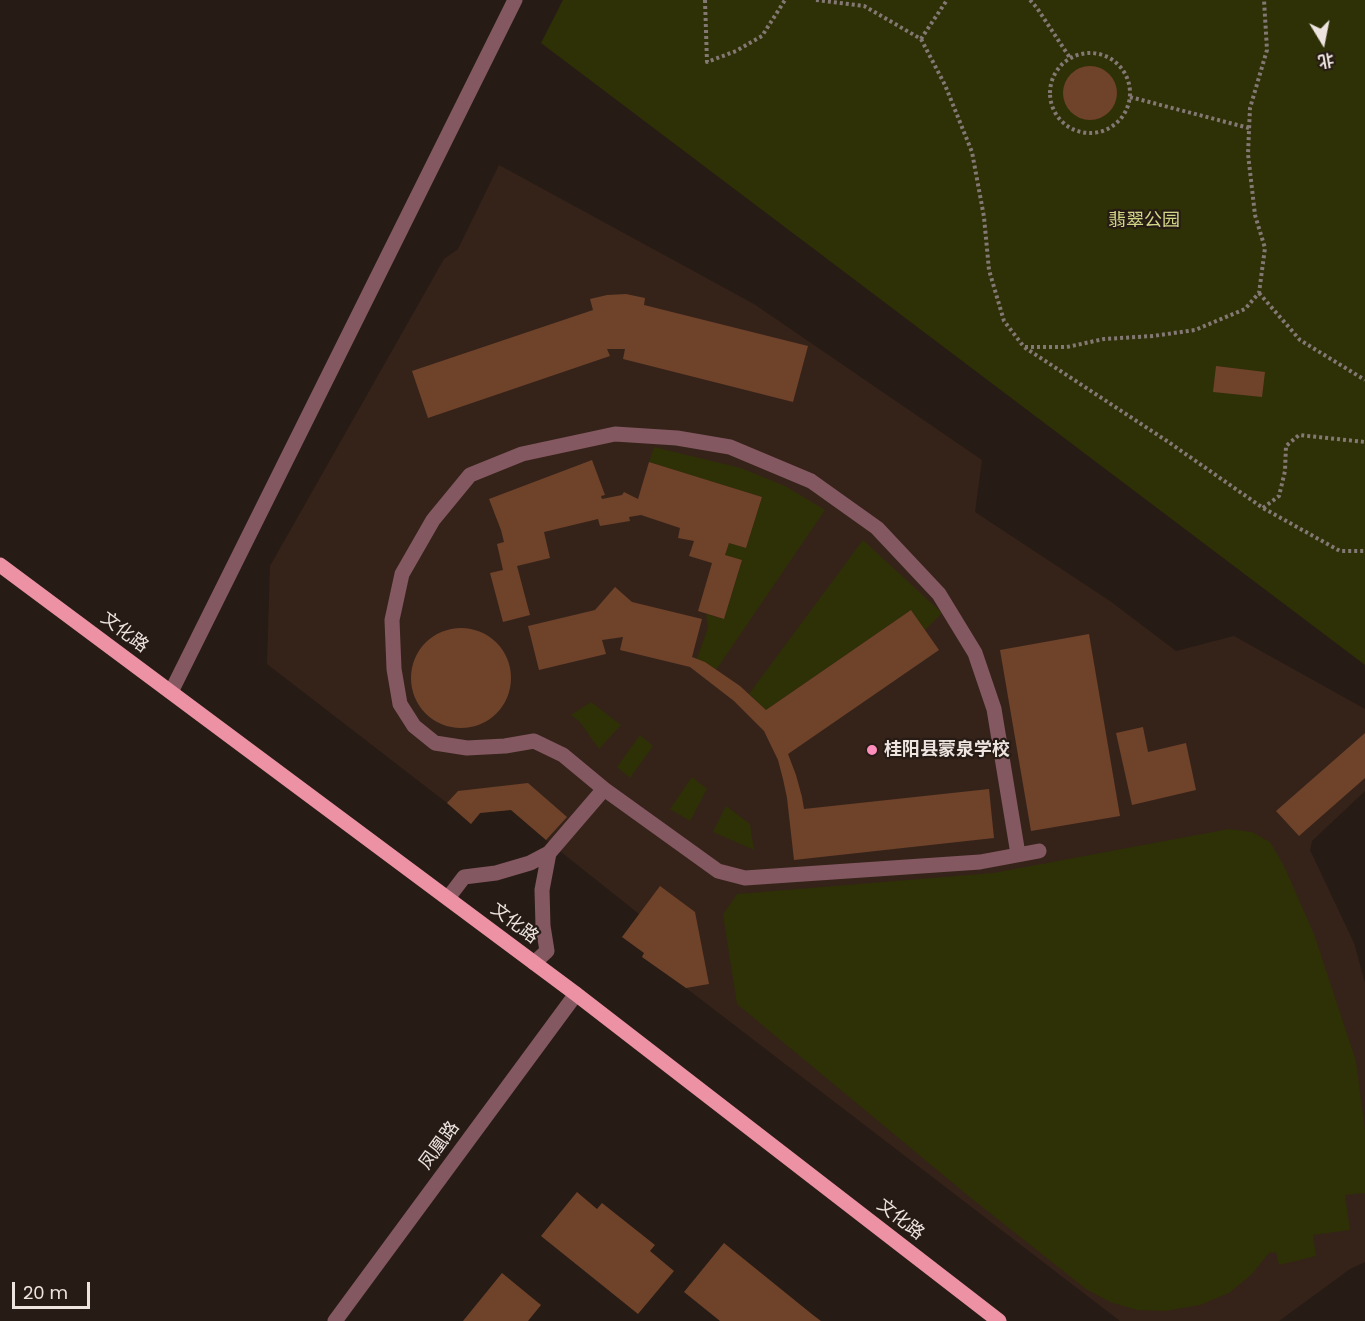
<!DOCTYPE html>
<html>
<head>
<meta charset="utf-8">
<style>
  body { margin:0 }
  #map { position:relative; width:1365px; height:1321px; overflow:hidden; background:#271b15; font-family:Poppins,"Noto Sans SC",sans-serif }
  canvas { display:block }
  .north { position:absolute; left:1293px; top:12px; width:60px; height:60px; -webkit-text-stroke:4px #271b15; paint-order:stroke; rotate:170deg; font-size:16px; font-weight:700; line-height:24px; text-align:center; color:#ede4e0 }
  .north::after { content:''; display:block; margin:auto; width:21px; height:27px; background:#ede4e0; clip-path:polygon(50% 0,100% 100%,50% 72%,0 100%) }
  .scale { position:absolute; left:12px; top:1282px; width:78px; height:27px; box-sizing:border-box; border:3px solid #ede4e0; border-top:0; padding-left:8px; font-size:18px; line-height:21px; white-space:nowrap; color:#ede4e0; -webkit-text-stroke:4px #271b15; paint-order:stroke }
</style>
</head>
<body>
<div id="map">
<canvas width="1365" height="1321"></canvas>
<div class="north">北</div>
<div class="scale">20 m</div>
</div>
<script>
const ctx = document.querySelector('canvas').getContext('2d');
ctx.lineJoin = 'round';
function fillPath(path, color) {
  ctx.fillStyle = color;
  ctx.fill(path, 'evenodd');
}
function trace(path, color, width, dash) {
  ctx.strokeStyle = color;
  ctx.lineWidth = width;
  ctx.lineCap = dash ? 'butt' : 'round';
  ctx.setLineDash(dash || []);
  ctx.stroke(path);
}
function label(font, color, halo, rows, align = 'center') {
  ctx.font = font + ' Poppins,"Noto Sans SC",sans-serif';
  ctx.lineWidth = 4.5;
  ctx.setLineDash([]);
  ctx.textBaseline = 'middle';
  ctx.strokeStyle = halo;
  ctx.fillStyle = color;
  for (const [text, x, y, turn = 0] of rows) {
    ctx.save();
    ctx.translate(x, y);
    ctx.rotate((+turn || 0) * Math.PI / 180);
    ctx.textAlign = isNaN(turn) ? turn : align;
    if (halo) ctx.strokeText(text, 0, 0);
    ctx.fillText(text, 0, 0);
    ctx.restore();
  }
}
fillPath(new Path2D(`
  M499 165 754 304 982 460 975 512 1110 601 1176 651 1234 636 1365 709V791L1312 841 1310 850 1354 943 1365 983V1262L1350 1269 1279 1321H1120L686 988 642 957 644 953 639 914 546 840 511 810 481 813 471 824 447 803 267 664 270 566 444 259 458 249Z`), '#35231a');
fillPath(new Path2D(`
  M563 0H1365V665L541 43Z
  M654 447 741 468 785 486 825 510 716 670 705 662 697 659 708 627 706 614 724 619 742 561 725 555 729 543 746 548 762 497 649 462Z
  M863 540 942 613 925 630 911 610 766 710 749 694Z
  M591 702 621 725 599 749 580 722 571 715Z
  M640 735 653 746 630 778 617 767Z
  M692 777 707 789 690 821 670 809Z
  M726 806 750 824 754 850 713 832Z
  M1229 829 1252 832 1270 842 1284 866 1314 934 1356 1061 1365 1130V1193L1345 1195 1350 1230 1313 1235 1316 1256 1279 1265 1276 1252 1269 1253 1251 1275 1229 1293 1200 1305 1165 1311 1137 1310 1110 1302 1086 1289 971 1198 737 1004 723 915 737 894 993 873Z`), '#2e3006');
fillPath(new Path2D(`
  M1063 93a27 27 0 1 1 54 0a27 27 0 1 1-54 0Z
  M626 294 645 298 644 305 808 346 793 402 623 359 625 349H607L610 356 428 418 412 371 593 310 590 299 607 295Z
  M1216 366 1265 372 1262 397 1213 392Z
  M592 460 605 495 601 496 602 499 622 495 624 492 638 499 649 462 762 497 746 548 729 543 725 555 742 560 724 619 698 611 712 563 689 556 694 541 678 538 680 528 641 515 629 517 630 521 600 526 598 519 544 532 550 558 517 566 530 615 503 622 490 573 503 570 497 544 504 542 501 530 489 499Z
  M615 587 632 602 702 619 692 657 705 662 740 686 766 710 911 610 939 650 788 754 796 775 802 797 804 809 989 789 994 838 794 860 787 798 783 779 778 760 764 731 734 701 690 667 620 650 623 637 602 640 606 654 539 670 528 626 595 610Z
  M411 678a50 50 0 1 1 100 0a50 50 0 1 1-100 0Z
  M1089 634 1120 816 1031 831 1000 650Z
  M1143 727 1148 752 1186 743 1196 790 1132 805 1116 733Z
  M1365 733V778L1299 836 1276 811Z
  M528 783 567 817 546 840 511 810 480 813 471 824 447 803 458 791Z
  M660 886 695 912 709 984 686 988 642 957 644 953 622 937Z
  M577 1192 597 1209 602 1203 655 1245 650 1251 674 1271 638 1314 541 1236Z
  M724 1243 813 1315 821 1321H720L684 1292Z
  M502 1273 541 1305 528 1321H463Z`), '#6f422a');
trace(new Path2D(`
  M705 0 707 62 736 51 762 36 785 0
  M816 0 864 6 921 39 947 0
  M1030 0 1037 8 1070 58
  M921 39 945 85 972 152 984 217 989 270 1004 321 1024 347 1167 441 1263 508 1340 551H1365
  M1050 93a40 40 0 1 1 80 0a40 40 0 1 1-80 0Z
  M1130 97 1249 128
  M1259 293 1300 340 1365 380
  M1025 347H1067L1104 339 1153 336 1195 330 1245 309 1259 293 1265 248 1255 215 1248 154 1250 108 1267 50 1264 0
  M1263 508 1279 496 1285 471 1286 446 1299 435 1365 442`), '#837873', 4, [3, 3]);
trace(new Path2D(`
  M171 692 515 0
  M1018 854 994 709 975 653 939 594 877 528 811 481 730 447 677 438 615 434 522 454 470 475 433 520 402 574 392 620 394 669 400 704 414 726 435 743 467 748 505 746 534 741 563 755 604 789 718 871 745 878 980 862 1039 851
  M448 898 464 877 496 873 530 863 549 853 604 789
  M534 963 547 951 543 926 542 890 549 853
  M335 1321 576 994`), '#845861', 15);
trace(new Path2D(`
  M0 565 576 994 999 1321`), '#ed91a5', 15);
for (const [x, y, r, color] of [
  [872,750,6,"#fe8ebc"]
]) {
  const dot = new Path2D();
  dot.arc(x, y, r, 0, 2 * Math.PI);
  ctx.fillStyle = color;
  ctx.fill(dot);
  trace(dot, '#271b15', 2);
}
label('18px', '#d2d787', '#271b15', [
  ["翡翠公园",1144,221]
]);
label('18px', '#ede4e0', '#271b15', [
  ["文化路",124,633,37],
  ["文化路",514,924,37],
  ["凤凰路",440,1146,-54],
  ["文化路",900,1220,38]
]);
label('bold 18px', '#ede4e0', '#271b15', [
  ["桂阳县蒙泉学校",884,750]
], 'left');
</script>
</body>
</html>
